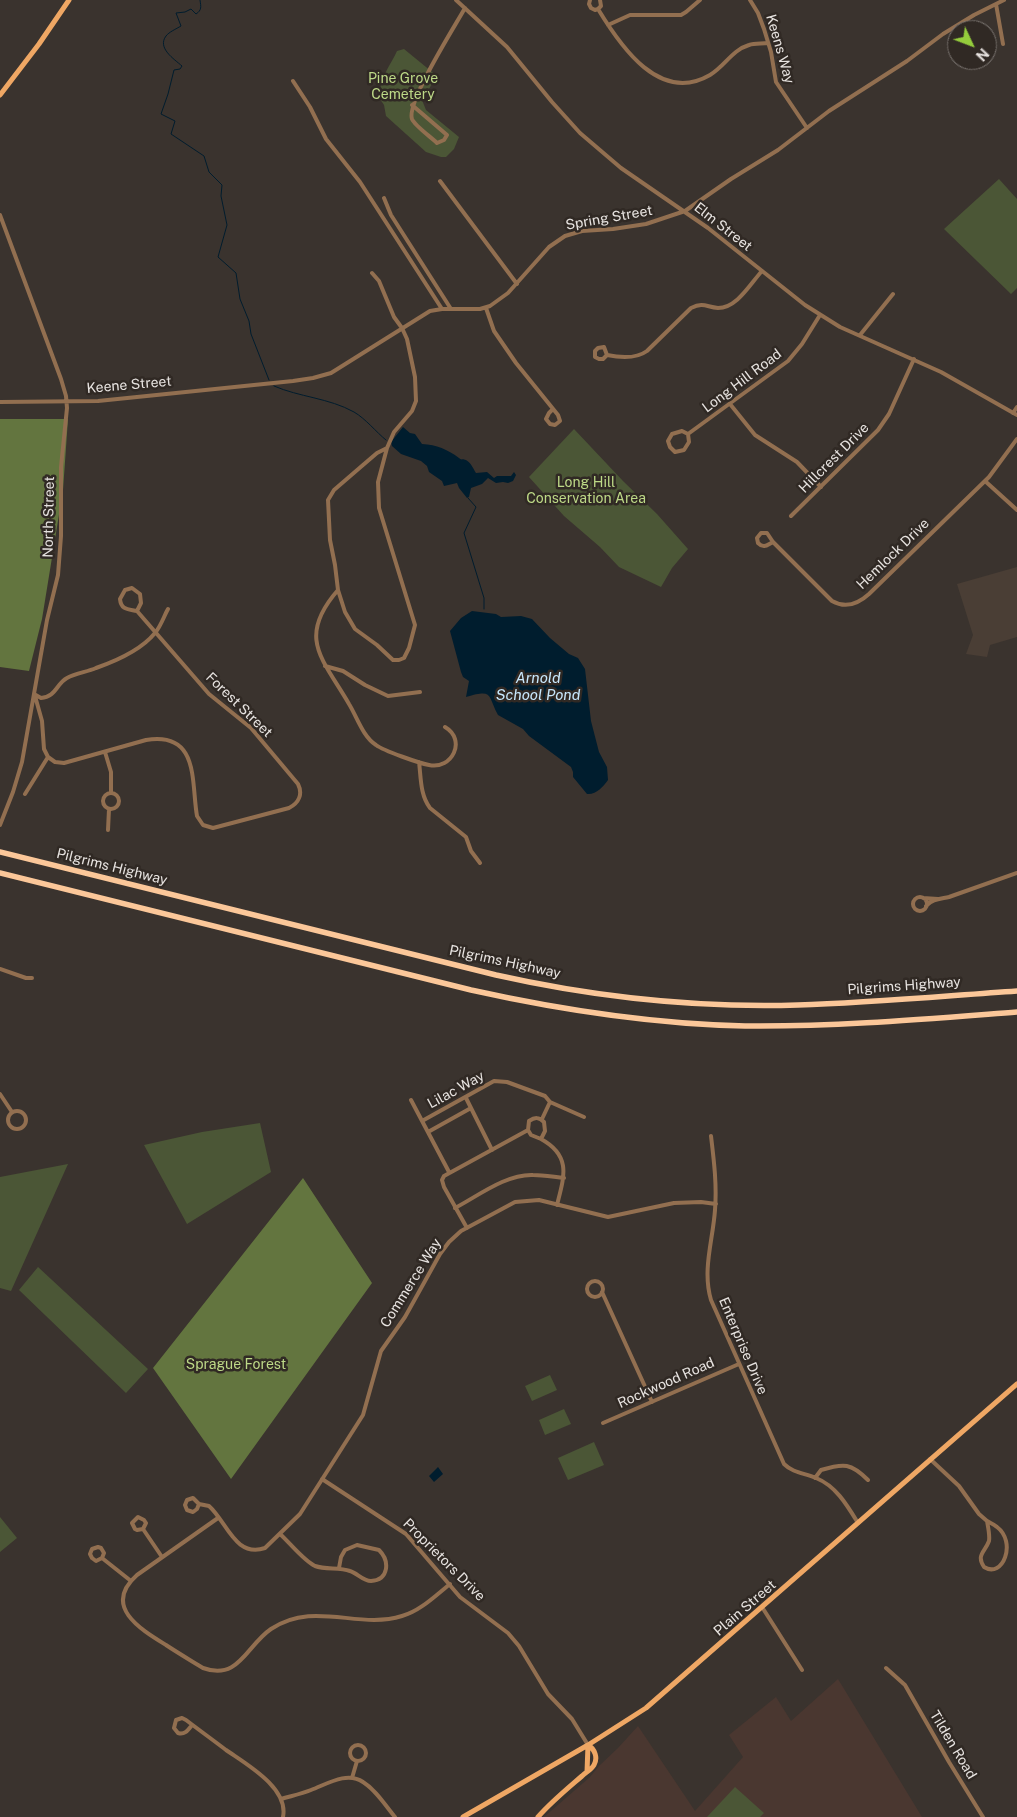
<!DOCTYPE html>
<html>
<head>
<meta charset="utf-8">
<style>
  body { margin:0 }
  #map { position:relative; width:1017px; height:1817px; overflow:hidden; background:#3a332e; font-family:"Public Sans",sans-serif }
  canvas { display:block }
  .north { position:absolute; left:947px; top:20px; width:50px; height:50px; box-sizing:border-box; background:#302924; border:1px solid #79736f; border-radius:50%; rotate:133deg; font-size:14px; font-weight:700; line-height:20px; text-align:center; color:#e7e3e0 }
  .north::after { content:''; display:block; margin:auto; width:18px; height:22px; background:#94cc3c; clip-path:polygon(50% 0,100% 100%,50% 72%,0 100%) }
</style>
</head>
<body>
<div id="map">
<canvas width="1017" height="1817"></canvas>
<div class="north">N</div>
</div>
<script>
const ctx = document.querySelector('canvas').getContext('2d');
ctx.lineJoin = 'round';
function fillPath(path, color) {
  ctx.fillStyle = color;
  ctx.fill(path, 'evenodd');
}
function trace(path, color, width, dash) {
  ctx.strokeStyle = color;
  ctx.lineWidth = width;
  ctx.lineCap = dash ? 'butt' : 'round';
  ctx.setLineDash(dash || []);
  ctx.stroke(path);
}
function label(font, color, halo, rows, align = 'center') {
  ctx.font = font + ' "Public Sans",sans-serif';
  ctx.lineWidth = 5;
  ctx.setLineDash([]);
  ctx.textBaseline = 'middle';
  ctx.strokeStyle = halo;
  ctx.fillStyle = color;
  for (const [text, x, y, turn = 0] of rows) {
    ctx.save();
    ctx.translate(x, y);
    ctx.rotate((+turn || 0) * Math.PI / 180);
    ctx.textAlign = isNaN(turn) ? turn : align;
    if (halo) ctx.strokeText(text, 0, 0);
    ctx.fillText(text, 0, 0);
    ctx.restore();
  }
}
fillPath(new Path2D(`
  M1017 567V637L990 645 987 657 966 654 973 635 957 584Z`), '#4a3e35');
fillPath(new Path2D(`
  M838 1679 922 1817H544L590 1777 599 1766 618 1748 638 1726 695 1811 743 1757 729 1735 776 1697 791 1721Z`), '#4a3730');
fillPath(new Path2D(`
  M404 49 437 76 422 100 426 110 459 137 454 149 446 157H441L426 152 386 116 384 105 380 99C379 78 388 70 397 51Z
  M999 179 1017 199V288L1011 294 944 229Z
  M574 429 623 481 657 514 688 549 672 568 661 587 619 567 600 547 564 516 529 477Z
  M260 1123 271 1172 187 1224 144 1145 202 1132Z
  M68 1164 11 1291 0 1288V1177Z
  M38 1267 148 1369 126 1393 19 1290Z
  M550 1375 557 1390 532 1401 525 1386Z
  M564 1409 571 1424 545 1435 539 1420Z
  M594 1442 604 1465 568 1480 558 1458Z
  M0 1517 17 1538 0 1552Z
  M735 1787 764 1813 760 1817H707Z`), '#4b5636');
fillPath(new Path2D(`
  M0 419H68L63 490 42 619 29 671 0 667Z
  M303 1178 372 1283 231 1479 153 1368Z`), '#63753f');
fillPath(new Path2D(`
  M403 427 410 433 415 434 422 444C437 445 447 449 459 458 463 461 461 458 466 460 471 463 473 468 476 473L487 472 494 478 497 476H511L514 472 516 475 513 481 508 483 503 482 496 483 488 478 482 484 471 488 469 497 467 498 459 488 457 483 444 486 442 481 429 472 427 466 421 461 401 454 392 446 391 442Z
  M472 611 496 614 501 617 521 616 532 619 550 638 569 654 578 658 585 669 591 721 599 752 607 767 608 780C603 787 596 795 587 794L573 777V772L571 767 529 736 523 729 498 715C487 695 494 689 466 697L469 681 463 677 461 672 450 631 461 618Z
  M438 1467 443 1474 434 1482 429 1476Z`), '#001d2e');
trace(new Path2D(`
  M200 0C201 7 202 10 196 14L191 9 185 12 176 13 181 26C176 29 169 32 166 36 157 48 174 59 182 66L180 69 174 70 168 94 161 114 175 121 171 134 204 156 209 172 222 185 221 196 227 225 218 257 236 273 240 299 249 321 251 334 269 380
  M274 386C299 397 329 398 354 412 366 419 376 432 386 440
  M468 498 476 507 464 533 484 598V609`), '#001d2e', 1);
trace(new Path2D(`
  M456 0 507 47 552 102 580 133 621 168 708 228 805 305 840 327 941 372 1017 415
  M590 0 589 4 591 8 595 10 598 9
  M750 0 758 13 764 29 771 52 776 82 807 128
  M996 4 1003 44
  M598 9C621 47 660 104 710 75 725 66 732 50 749 45 755 43 762 44 768 43
  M598 9 601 6 600 0
  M608 25 630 15H681L686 12 700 0
  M293 81 310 107 326 139 360 182 442 309
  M412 105 447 135 444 140 437 143C431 137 415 126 412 119 406 103 455 26 465 8
  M440 181 517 284
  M384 198 391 215 451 309
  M0 215 61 379 66 396 67 408 61 467V536L58 575 47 620 22 762 13 792 0 825
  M372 273 379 281 394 317 402 328 407 339 415 377 416 401 412 411 394 432 387 448 377 453 363 465 334 490 328 500 330 540 335 565 338 590C296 638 323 659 349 704 357 717 363 737 376 745 384 751 419 763 429 765 452 770 467 740 445 727
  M486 308 494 331 516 363 558 415 560 421 555 425 550 424 546 419 549 413 553 409
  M860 335 893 294
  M607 355 604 347 598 348 595 351V357L599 359H603L607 355C621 358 636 359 647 351L691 308C704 302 706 307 718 308 737 308 750 284 762 271
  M0 402 98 401 293 381 313 378 331 373 430 311 442 309H480L490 306 508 293 549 247 565 236 582 231 613 229 646 224 685 211 731 179 778 150 829 111 907 61 943 34 974 15 1004 0
  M730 404 755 435 797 462 821 487
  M1013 413 1017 407
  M688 434 682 431 672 434 668 441 670 447 675 452 684 450 689 442 688 434 788 361 802 344 820 315
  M985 481 1017 510
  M791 516 878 430 889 414 914 359
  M773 542C767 545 764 549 758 543L757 538 761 533H767L773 542 832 601C846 609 858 604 869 594L989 477 1017 439
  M338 590 345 612 355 629 377 645 393 660H399L404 658 409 648 415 625 379 508 378 482 387 448
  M325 666 343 671 365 685 388 696 420 692
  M34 694 41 698C56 697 56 684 67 678 76 673 87 672 96 668 116 661 142 649 155 633 161 626 164 616 168 609
  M105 752 111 772V792
  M48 757 55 762 64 763 146 740C200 731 191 783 197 816L203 825 213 828 289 808C299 803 303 794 298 784L251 728 209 694 137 611C128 609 121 610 120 599L125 590 132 588 140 594 141 603 137 611
  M419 762C421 777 420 795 430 808L466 837 471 851 480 863
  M103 801a8 8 0 1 1 16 0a8 8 0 1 1-16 0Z
  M25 794 48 757 44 749 42 721 35 696
  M108 830 109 809
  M913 904a7 7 0 1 1 14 0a7 7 0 1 1-14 0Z
  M923 898 938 899
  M926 906C932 899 940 899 949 897L1017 873
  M0 969 26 978H32
  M0 1094 12 1112
  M466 1098 492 1150
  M411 1100 449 1172
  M8 1120a9 9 0 1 1 18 0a9 9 0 1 1-18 0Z
  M542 1119 550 1102
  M422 1121 494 1081 507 1082 545 1096 550 1102 584 1117
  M428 1132 471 1108
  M711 1136C714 1161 717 1185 715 1210 713 1240 702 1270 711 1300L784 1464C793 1473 804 1473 816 1478 836 1486 847 1505 858 1523
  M541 1139 531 1135 528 1130 529 1121C535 1117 539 1117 544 1122L545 1131 541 1139C572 1156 564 1177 557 1205
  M455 1208C478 1196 506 1174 533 1175 543 1175 554 1177 564 1178
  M467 1228 444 1187 442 1180 444 1176 528 1130
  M587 1289a8 8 0 1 1 16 0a8 8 0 1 1-16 0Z
  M602 1292 652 1402
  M603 1423 739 1364
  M930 1459 959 1486 979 1514 987 1521C988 1527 990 1535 989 1541 985 1552 976 1555 984 1567 1003 1579 1017 1542 997 1527 994 1524 990 1523 987 1521
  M815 1478 821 1470C844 1463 851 1463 868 1480
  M322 1479 406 1534 460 1597 508 1633 519 1646 548 1694 572 1719 588 1745
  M199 1504 197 1509 193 1512 187 1510 185 1505 187 1500 193 1498 199 1504 209 1506C227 1522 235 1558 265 1548L300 1514 363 1415 381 1351 405 1317 440 1254 449 1242 461 1231 515 1202 539 1200 608 1217 674 1203 701 1202 716 1204
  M218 1518 137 1575C102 1606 140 1629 166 1645 178 1653 190 1660 203 1668 239 1681 246 1646 271 1629 314 1600 358 1630 402 1616 420 1611 435 1596 450 1584
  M143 1529 137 1530 135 1529 132 1523 138 1517 144 1520 146 1523 143 1529 162 1557
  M280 1534C290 1543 304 1561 315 1566 326 1570 339 1567 350 1571 357 1573 363 1581 371 1581 389 1580 390 1561 379 1550L357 1545 345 1550 341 1557 339 1568
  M102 1558 96 1561 92 1558 90 1554 92 1549 98 1547 101 1548 104 1553 102 1558 131 1581
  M762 1607 802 1670
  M886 1668 905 1685 949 1762 983 1817
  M192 1725C188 1730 185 1735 178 1733L174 1728 176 1720 182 1718 186 1720C199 1730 213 1740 226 1750 246 1764 289 1788 283 1817
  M350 1753a8 8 0 1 1 16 0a8 8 0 1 1-16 0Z
  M352 1778 357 1761
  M281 1799C291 1796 301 1794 311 1790 327 1784 347 1771 363 1782 376 1790 385 1805 395 1817`), '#926f50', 4);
trace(new Path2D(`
  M0 95 39 44 69 0
  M587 1772 588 1745
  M463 1817 588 1745 646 1708 1017 1384
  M538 1817C551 1802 567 1789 582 1776 586 1772 591 1770 594 1765 598 1758 595 1749 588 1745`), '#efa764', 5);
trace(new Path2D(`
  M0 852 496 975C594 997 697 1008 798 1005 871 1003 944 996 1017 991
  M0 873 471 990C561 1010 652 1024 745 1026 836 1027 926 1019 1017 1012`), '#fbc799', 5.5);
label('14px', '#e7e3e0', '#302924', [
  ["Keens Way",780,49,74],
  ["Spring Street",609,218,-10],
  ["Elm Street",723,227,38],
  ["Long Hill Road",742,381,-37],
  ["Keene Street",129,385,-5],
  ["Hillcrest Drive",834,458,-45],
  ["North Street",49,517,-89],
  ["Hemlock Drive",893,554,-44],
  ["Forest Street",239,705,44],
  ["Pilgrims Highway",112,867,14],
  ["Pilgrims Highway",505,962,12],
  ["Pilgrims Highway",904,986,-4],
  ["Lilac Way",456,1090,-29],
  ["Commerce Way",411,1283,-58],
  ["Enterprise Drive",743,1346,67],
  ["Rockwood Road",666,1383,-24],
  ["Proprietors Drive",444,1560,45],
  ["Plain Street",745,1608,-41],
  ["Tilden Road",953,1745,59]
]);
label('14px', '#bdd987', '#302924', [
  ["Pine Grove",403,79],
  ["Cemetery",403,95],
  ["Long Hill",586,483],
  ["Conservation Area",586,499],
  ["Sprague Forest",236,1365]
]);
label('italic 15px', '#c7e7fc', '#302924', [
  ["Arnold",538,678],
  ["School Pond",538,695]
]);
</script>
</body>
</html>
